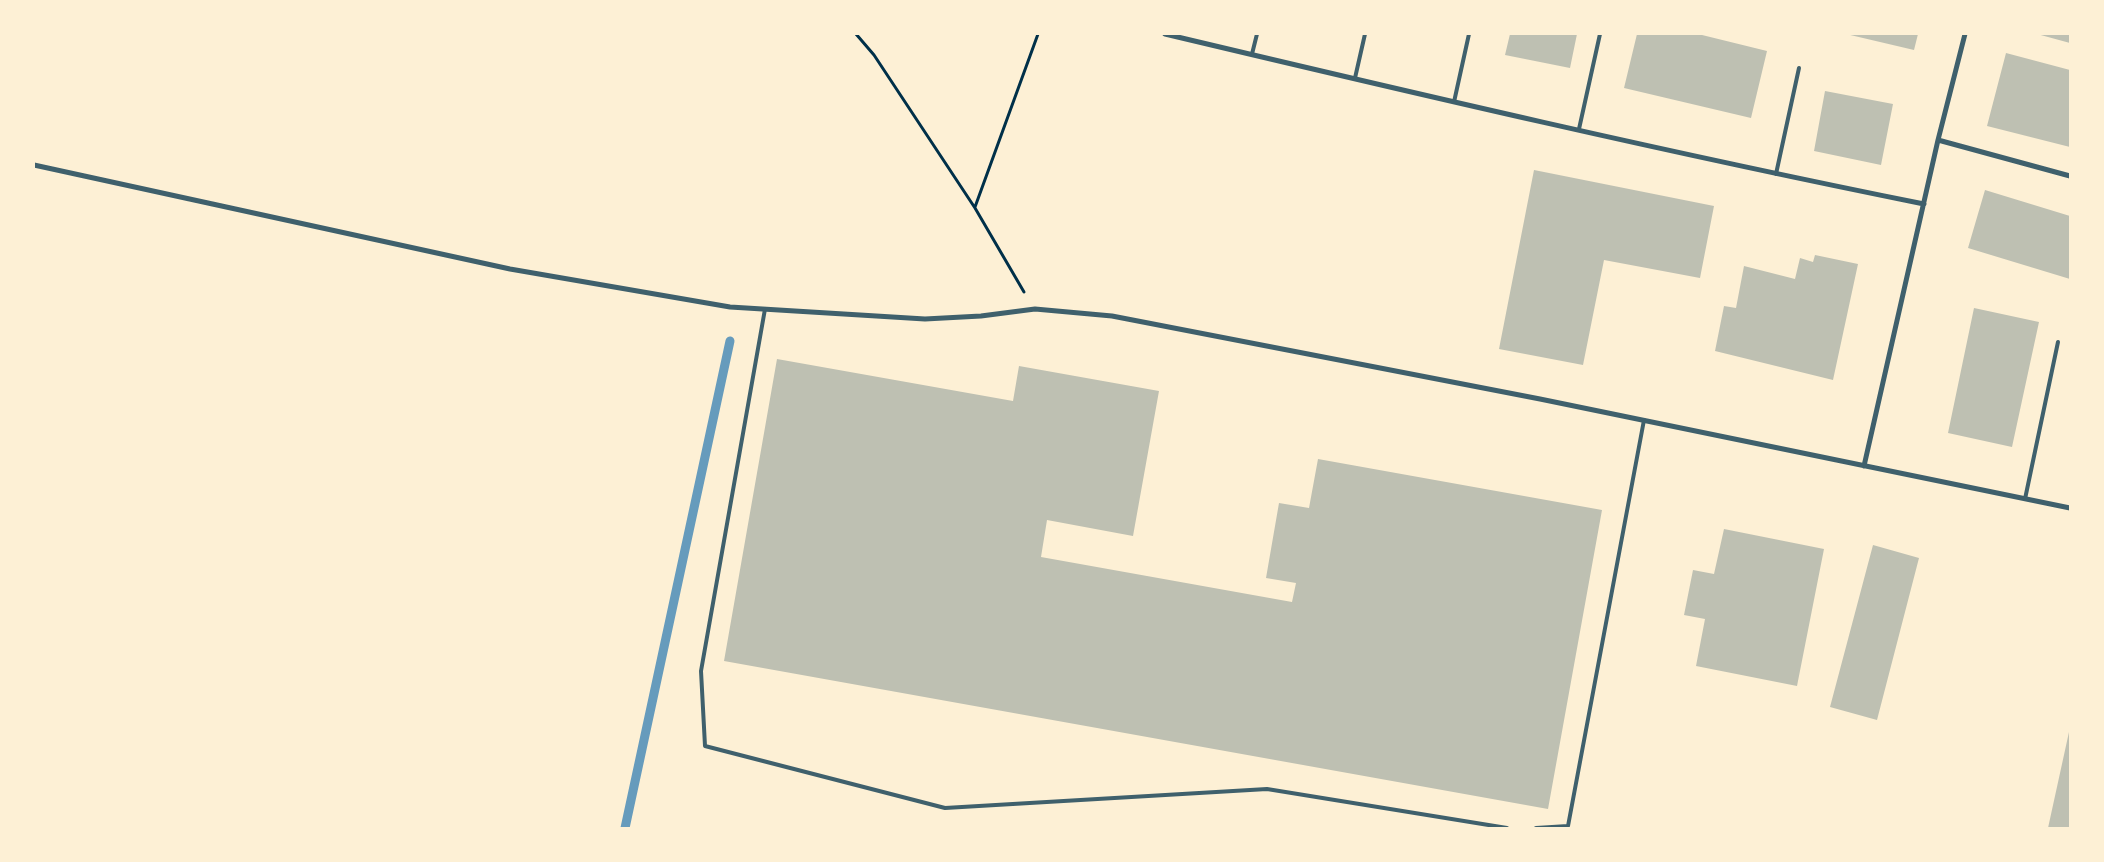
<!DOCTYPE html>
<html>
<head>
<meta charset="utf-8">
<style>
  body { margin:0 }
  #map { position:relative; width:2104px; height:862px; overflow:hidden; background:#fdf0d5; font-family:Overpass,sans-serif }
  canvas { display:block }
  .frame { position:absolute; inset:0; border:35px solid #fdf0d5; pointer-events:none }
</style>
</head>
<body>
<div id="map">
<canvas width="2104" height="862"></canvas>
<div class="frame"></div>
</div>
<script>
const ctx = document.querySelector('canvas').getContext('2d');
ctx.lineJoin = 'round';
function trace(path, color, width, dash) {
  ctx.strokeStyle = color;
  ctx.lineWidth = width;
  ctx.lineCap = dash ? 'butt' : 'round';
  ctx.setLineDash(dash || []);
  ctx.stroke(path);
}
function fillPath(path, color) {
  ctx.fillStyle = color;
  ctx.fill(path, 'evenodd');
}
trace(new Path2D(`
  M625 828 730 341`), '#669bbc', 9);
fillPath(new Path2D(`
  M1510 34H1577L1570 68 1505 55Z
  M1637 34H1698L1767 51 1751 118 1624 88Z
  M1846 34H1918L1914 50Z
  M2037 34H2070V43Z
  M2006 53 2070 70V147L1987 126Z
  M1825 91 1893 104 1881 165 1814 151Z
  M1534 170 1714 206 1700 278 1604 260 1583 365 1499 349Z
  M1985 190 2070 216V279L1968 248Z
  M1815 255 1858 264 1833 380 1715 351 1724 306 1736 308 1744 266 1795 279 1800 258 1813 262Z
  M1974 308 2039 322 2012 447 1948 433Z
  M777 359 1013 401 1019 366 1159 391 1133 536 1047 520 1041 557 1292 602 1296 583 1266 578 1279 503 1309 508 1318 459 1602 510 1548 809 724 661Z
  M1724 529 1824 549 1797 686 1696 666 1705 619 1684 615 1693 570 1714 574Z
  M1873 545 1919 558 1877 720 1830 707Z
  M2069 732 2070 828H2048Z`), '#bec0b2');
trace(new Path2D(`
  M856 34 874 55 975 208 1024 292
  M975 207 1038 34`), '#003049', 3);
trace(new Path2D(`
  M1252 54 1257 34
  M1355 78 1365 34
  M1454 102 1469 34
  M1579 129 1600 34
  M1776 174 1799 68
  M765 309 701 671 705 746 945 808 1267 789 1507 828
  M2025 499 2058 342
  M1536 828 1568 826 1644 420`), '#3f606c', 4);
trace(new Path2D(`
  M1165 34C1417 94 1670 153 1924 204
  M1938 140 2070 176
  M34 165 510 269 730 307 925 319 981 316 1035 309 1112 316 1540 399 2070 508
  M1864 466 1938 140 1965 34`), '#3f606c', 5);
</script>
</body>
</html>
